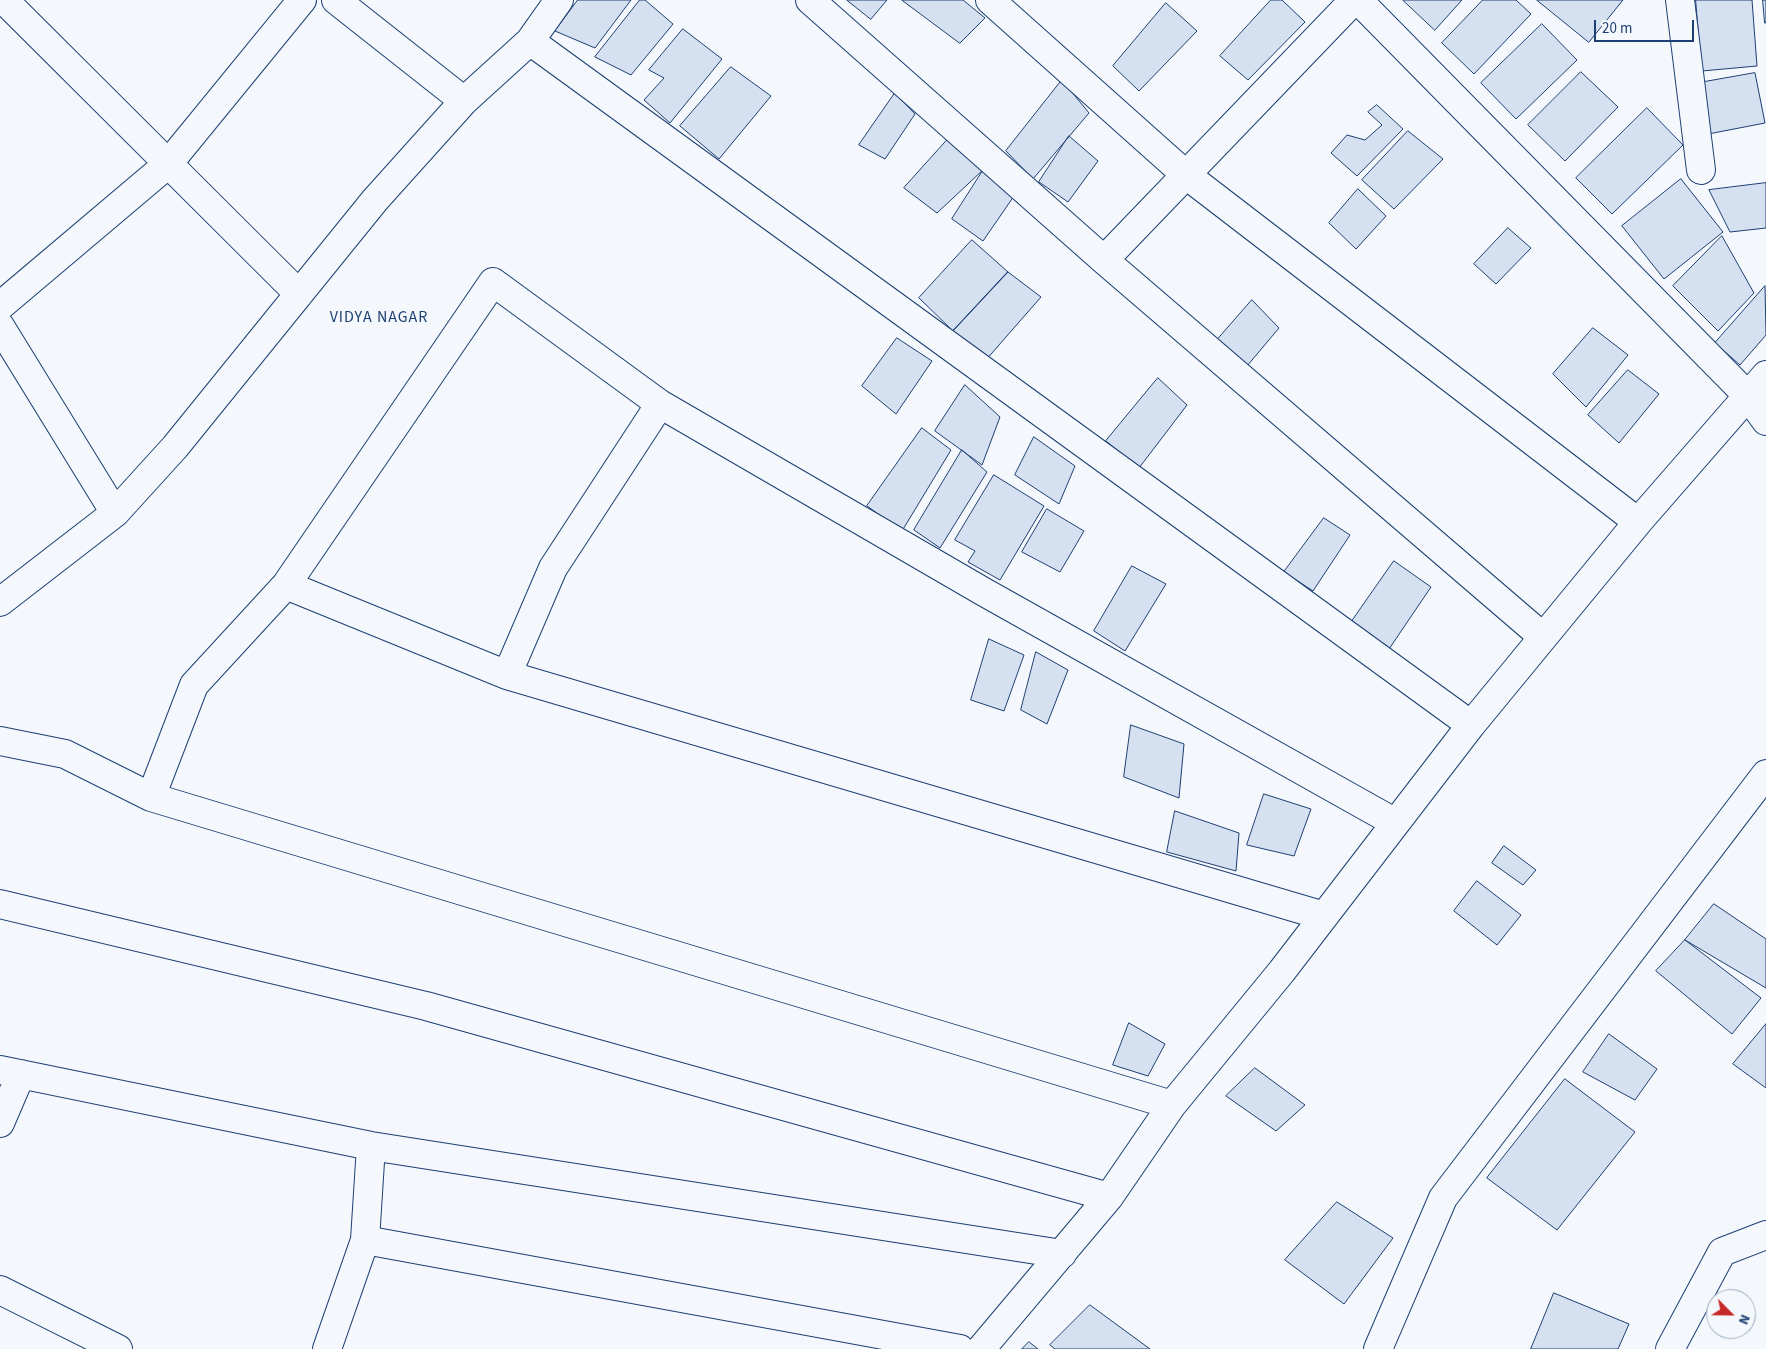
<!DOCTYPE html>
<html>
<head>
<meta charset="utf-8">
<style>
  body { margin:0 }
  #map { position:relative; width:1766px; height:1349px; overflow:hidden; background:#f4f7fb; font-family:"Source Sans 3",sans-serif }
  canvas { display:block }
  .north { position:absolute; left:1706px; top:1289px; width:50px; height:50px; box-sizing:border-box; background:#f4f7fb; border:1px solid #9eadc5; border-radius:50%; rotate:113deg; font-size:14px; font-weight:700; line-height:20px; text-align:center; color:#1d3f73 }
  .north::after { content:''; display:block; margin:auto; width:18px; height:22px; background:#c62828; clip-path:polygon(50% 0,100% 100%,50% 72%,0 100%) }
  .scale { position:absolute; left:1594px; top:20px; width:100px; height:22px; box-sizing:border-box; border:2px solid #1d3f73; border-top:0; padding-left:6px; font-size:15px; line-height:18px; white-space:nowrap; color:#1d3f73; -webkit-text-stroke:4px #f4f7fb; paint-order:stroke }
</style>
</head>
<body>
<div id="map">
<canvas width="1766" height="1349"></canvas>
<div class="north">N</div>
<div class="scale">20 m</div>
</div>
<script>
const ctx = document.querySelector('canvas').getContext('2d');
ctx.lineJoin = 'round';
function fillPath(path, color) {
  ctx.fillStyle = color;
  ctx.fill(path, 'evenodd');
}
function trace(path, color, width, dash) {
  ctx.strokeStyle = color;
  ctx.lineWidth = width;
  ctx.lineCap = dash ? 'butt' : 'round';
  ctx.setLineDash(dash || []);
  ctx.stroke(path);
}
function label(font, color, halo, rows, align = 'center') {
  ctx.font = font + ' "Source Sans 3",sans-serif';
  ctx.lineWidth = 4;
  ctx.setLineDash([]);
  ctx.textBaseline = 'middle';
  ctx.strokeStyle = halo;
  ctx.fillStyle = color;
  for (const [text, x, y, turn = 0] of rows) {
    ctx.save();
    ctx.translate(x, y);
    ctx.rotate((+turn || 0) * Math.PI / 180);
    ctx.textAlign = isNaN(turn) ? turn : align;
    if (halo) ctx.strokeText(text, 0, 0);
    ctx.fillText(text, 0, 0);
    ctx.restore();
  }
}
const building = new Path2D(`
  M578 0H631L595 48 555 31Z
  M640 0H645L673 24 631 75 595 57Z
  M847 0H887L871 19Z
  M902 0H963L985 18 960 43Z
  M1271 0H1282L1305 22 1248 80 1220 56Z
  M1403 0H1462L1435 30Z
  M1483 0H1516L1531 14 1474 74 1442 43Z
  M1537 0H1623L1589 42Z
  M1696 0H1752L1757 66 1702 71Z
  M1763 0H1766V23H1765Z
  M1166 3 1197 31 1139 91 1113 66Z
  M1542 24 1577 60 1516 119 1481 83Z
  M683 29 722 59 670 123 644 100 664 78 649 70Z
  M731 67 771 96 719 159 680 126Z
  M1581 72 1618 107 1565 161 1528 125Z
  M1755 73 1765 123 1703 135 1693 84Z
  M1062 80 1089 113 1033 179 1006 151Z
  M895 93 915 114 885 159 859 145Z
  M1377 105 1403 129 1357 176 1331 153 1347 135 1365 140 1382 125 1368 112Z
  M1647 108 1683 145 1612 214 1576 178Z
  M1408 131 1443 159 1394 209 1362 180Z
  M1069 136 1098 161 1068 202 1039 182Z
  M949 138 984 169 937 213 904 188Z
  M984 169 1014 196 983 241 952 219Z
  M1681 179 1723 232 1664 279 1622 226Z
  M1766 183V228L1730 232 1709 190Z
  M1358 189 1386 216 1356 249 1329 223Z
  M1508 228 1531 248 1496 284 1474 264Z
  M1722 236 1754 293 1718 331 1673 286Z
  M972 240 1008 272 953 331 919 298Z
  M1008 272 1041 297 985 361 953 331Z
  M1765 286 1766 335 1740 365 1715 343Z
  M1252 300 1279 328 1247 366 1218 339Z
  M1593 328 1628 355 1586 407 1553 374Z
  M897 338 932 361 896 414 862 386Z
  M1628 370 1659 394 1619 443 1588 415Z
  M1158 378 1187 405 1139 468 1106 441Z
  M965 385 1000 417 982 465 935 431Z
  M922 428 951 450 902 531 867 506Z
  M1034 437 1075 466 1059 504 1015 475Z
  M962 450 987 472 940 548 914 530Z
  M994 475 1044 506 1000 580 968 562 975 551 955 540Z
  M1047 509 1084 531 1060 572 1022 552Z
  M1324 518 1350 535 1313 591 1284 572Z
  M1394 561 1431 587 1387 652 1350 624Z
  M1132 566 1166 584 1125 651 1094 631Z
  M989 639 1024 655 1004 711 971 700Z
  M1036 652 1068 670 1047 724 1021 710Z
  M1131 725 1184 744 1179 798 1124 777Z
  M1264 794 1311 809 1294 856 1247 845Z
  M1175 811 1239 833 1236 871 1167 852Z
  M1504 846 1536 870 1523 885 1492 863Z
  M1477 881 1521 915 1497 945 1454 911Z
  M1714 904 1766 939V988L1685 940Z
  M1685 940 1761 998 1732 1034 1656 971Z
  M1129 1023 1165 1044 1148 1076 1113 1065Z
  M1766 1024V1088L1733 1064Z
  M1609 1034 1657 1069 1635 1100 1583 1072Z
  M1255 1068 1305 1105 1276 1131 1226 1096Z
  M1565 1079 1635 1132 1557 1230 1487 1178Z
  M1337 1202 1393 1238 1344 1304 1285 1260Z
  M1554 1293 1629 1324 1618 1349H1531Z
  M1090 1305 1150 1349H1055L1050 1345Z
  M1029 1342 1038 1349H1022Z`);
fillPath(building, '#d5e0f0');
trace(building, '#1d3f73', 1);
const minor = new Path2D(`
  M4 0 299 294
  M336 0 464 101
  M810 0 1104 260 1543 637
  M990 0 1185 174 1638 522
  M1358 0 1748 396 1766 421
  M1680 0 1701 170
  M530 41 1471 725
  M1104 260 1354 0
  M0 306 168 164 302 0
  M0 326 115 513
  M286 585 507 675 1324 916
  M0 602 115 513 175 447 375 200 464 101 530 41 559 0
  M507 675 553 568 660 404
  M0 741 65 754 151 797 1172 1105
  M151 797 194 685 286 585 493 282 660 404 984 592 1394 822
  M0 904 426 1006 1109 1197
  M0 1070 371 1146 1062 1254
  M0 1123 21 1074
  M365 1240 960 1349
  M0 1290 118 1349
  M327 1349 365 1240 371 1146
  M981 1349 1109 1197 1172 1105 1282 971 1471 725 1638 522 1766 375
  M1378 1349 1443 1198 1766 774
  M1670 1349 1722 1252 1766 1235`);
trace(minor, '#1d3f73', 30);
trace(minor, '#f4f7fb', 28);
ctx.letterSpacing = '1px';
label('16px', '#1d3f73', '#f4f7fb', [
  ["VIDYA NAGAR",379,318]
]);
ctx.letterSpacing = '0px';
</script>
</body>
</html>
